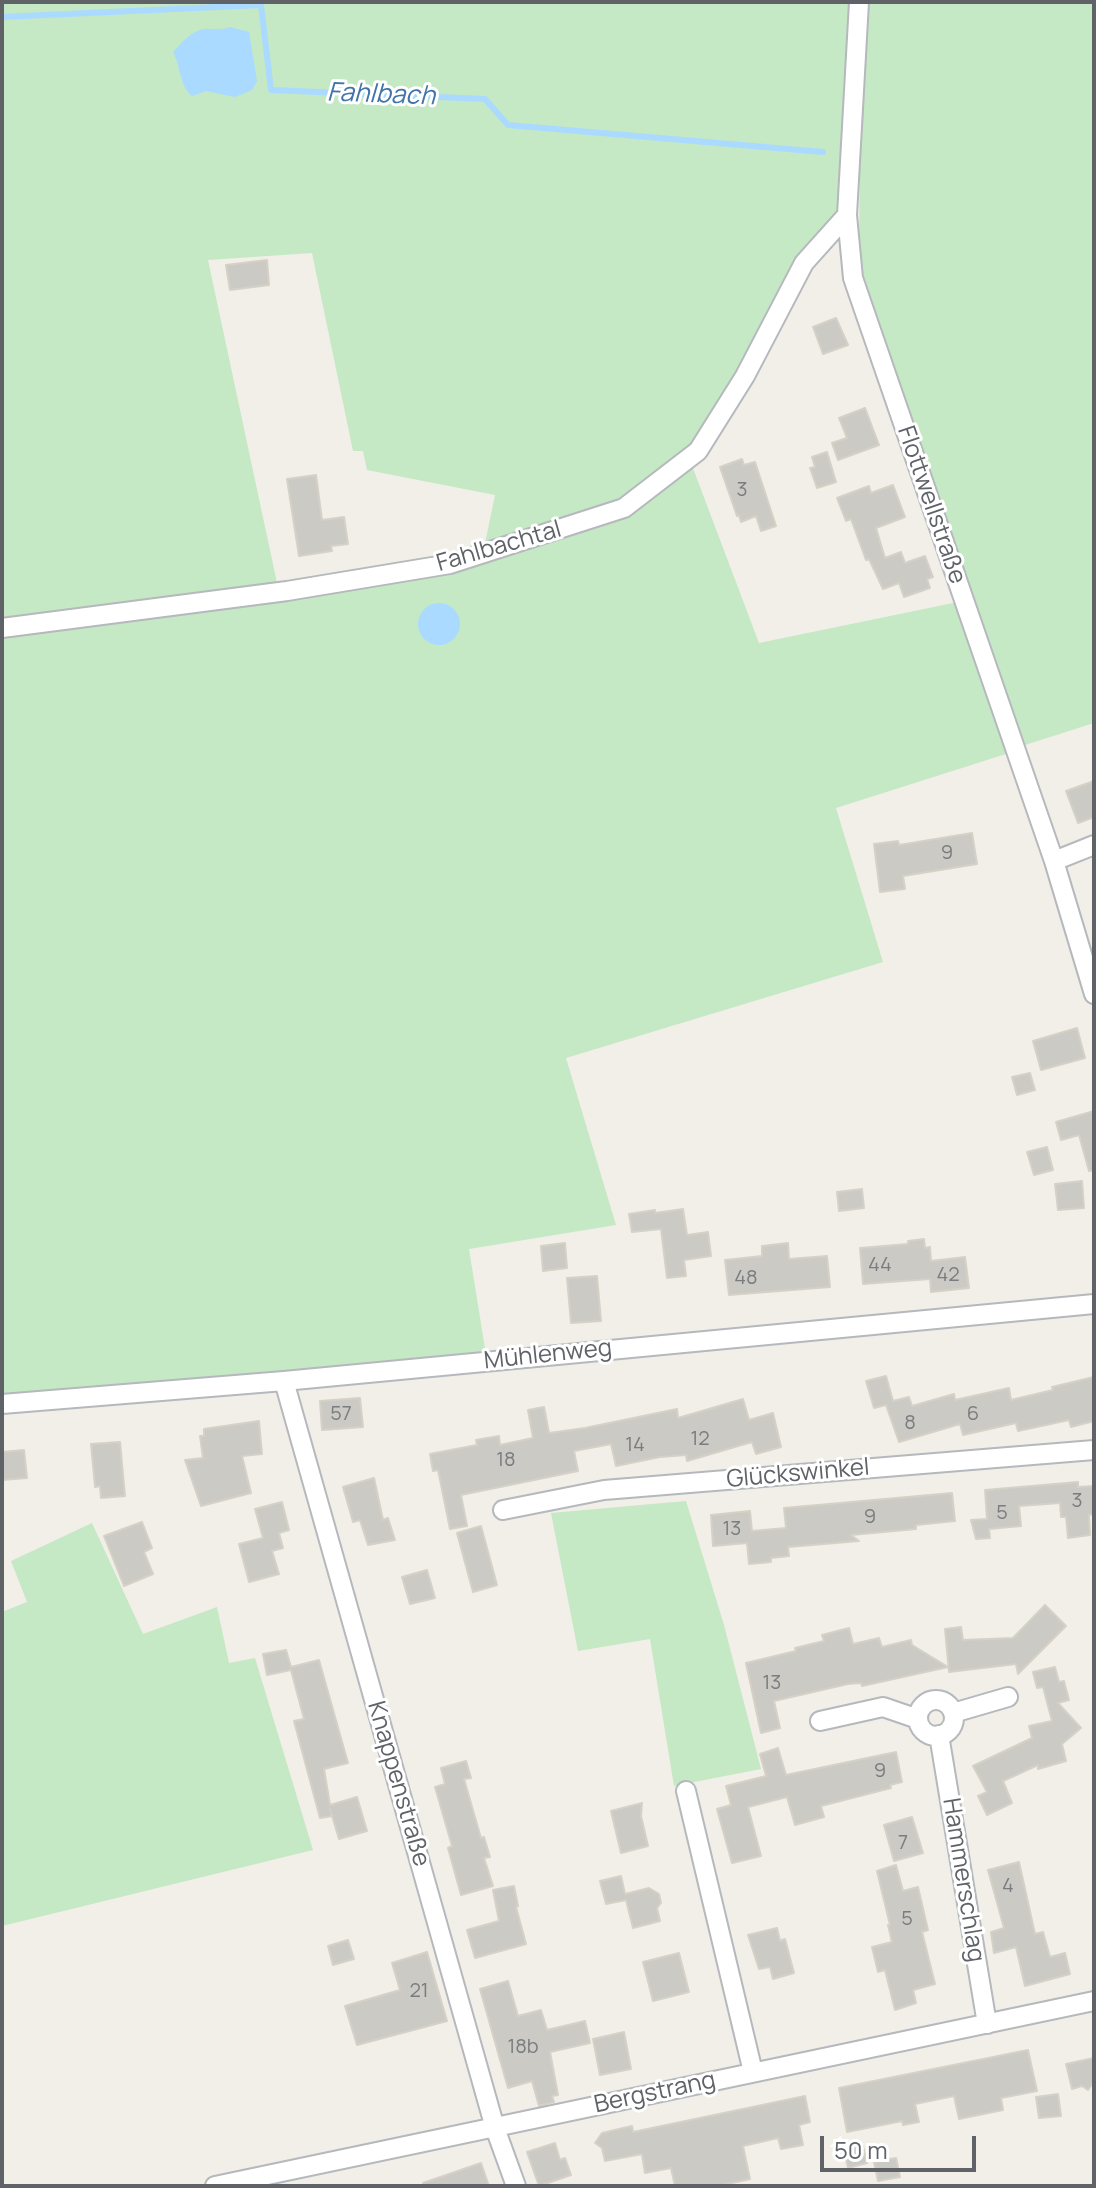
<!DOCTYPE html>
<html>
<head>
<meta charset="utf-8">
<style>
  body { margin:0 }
  #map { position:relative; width:1096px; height:2188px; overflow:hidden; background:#f1efe8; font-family:Manrope,sans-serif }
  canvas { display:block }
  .frame { position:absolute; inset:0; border:4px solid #5f6368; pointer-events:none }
  .scale { position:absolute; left:820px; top:2136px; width:156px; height:36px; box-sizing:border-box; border:4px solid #5f6368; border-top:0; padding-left:10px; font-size:24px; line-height:28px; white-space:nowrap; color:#5f6368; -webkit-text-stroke:6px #fff; paint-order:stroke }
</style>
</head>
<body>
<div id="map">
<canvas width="1096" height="2188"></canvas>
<div class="frame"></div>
<div class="scale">50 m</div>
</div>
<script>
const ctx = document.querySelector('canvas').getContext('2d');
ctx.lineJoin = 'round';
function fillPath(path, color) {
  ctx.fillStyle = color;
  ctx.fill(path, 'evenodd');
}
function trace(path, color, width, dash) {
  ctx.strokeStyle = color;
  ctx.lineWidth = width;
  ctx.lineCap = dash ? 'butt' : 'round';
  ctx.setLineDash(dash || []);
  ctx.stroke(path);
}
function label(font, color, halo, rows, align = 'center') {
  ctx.font = font + ' Manrope,sans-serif';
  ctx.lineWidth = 6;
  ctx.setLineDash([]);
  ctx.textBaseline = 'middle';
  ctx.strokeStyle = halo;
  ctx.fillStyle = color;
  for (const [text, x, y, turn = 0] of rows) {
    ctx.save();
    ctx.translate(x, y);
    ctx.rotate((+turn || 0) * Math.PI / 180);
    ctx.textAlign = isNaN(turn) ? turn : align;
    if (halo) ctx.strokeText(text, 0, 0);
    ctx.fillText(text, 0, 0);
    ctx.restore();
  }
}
fillPath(new Path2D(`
  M2 2H854L842 211 740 376 693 446 627 500 484 548 495 495 367 470 363 451H353L312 253 208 260 277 583 2 620Z
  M861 2H1094V723L1025 745 868 300 859 262Z
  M691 463 759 643 958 602 1009 753 836 808 883 962 566 1058 616 1225 469 1249 486 1355 2 1396V634L340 587 629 509Z
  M686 1501 724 1625 761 1769 674 1786 650 1639 578 1651 551 1513Z
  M92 1523 143 1634 217 1607 229 1663 255 1658 313 1850 2 1926V1612L27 1602 11 1561Z`), '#c5e8c5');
fillPath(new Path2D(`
  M230 27 249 32 257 81 252 90 235 97 206 91 192 96C179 85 181 66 173 52 184 41 194 27 211 29 219 29 222 30 230 27Z
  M418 624a21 21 0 1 1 42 0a21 21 0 1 1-42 0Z`), '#aadaff');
trace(new Path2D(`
  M2 17 261 5 271 90 485 99 508 125 823 152`), '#aadaff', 6);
const building = new Path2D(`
  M267 260 269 285 230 290 226 265Z
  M836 318 848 345 823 354 813 327Z
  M865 408 879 445 838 460 832 443 847 438 839 418Z
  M827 452 836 482 817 488 810 468 815 467 812 457Z
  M742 459 744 465 755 462 776 526 761 531 756 516 741 522 739 515 737 516 720 467Z
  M316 475 322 520 344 517 348 544 331 546 332 551 299 556 287 479Z
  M893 485 905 517 876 528 885 558 901 552 905 563 925 556 933 577 927 579 930 588 904 597 899 583 883 589 869 559 866 560 851 519 846 521 837 498 869 486 871 493Z
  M1094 781V817L1078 823 1066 791Z
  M972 833 977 864 903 876 905 889 880 892 874 844 898 841 899 845Z
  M1077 1028 1085 1058 1041 1070 1033 1041Z
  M1030 1073 1035 1090 1017 1095 1012 1077Z
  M1094 1111V1170L1089 1171 1079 1135 1061 1140 1056 1122Z
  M1047 1147 1053 1170 1034 1175 1027 1152Z
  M1082 1181 1084 1208 1058 1210 1055 1184Z
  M862 1189 864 1208 839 1211 837 1192Z
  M683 1209 687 1235 708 1232 711 1256 684 1260 686 1276 667 1278 661 1229 632 1232 629 1214 655 1210V1213Z
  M924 1239 925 1248 930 1247 931 1261 965 1257 969 1288 931 1292 930 1279 863 1284 860 1248 908 1244V1241Z
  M565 1243 567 1268 543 1271 541 1246Z
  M788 1243 789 1259 827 1256 830 1287 729 1295 725 1260 762 1256V1246Z
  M597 1276 601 1321 571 1323 567 1278Z
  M886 1376 893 1401 909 1397 912 1406 954 1394 955 1400 1009 1388 1011 1400 1053 1390 1052 1387 1094 1377V1421L1071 1427 1069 1420 1018 1431 1016 1423 963 1435 960 1424 899 1442 886 1405 874 1408 866 1381Z
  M360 1398 363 1427 322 1430 320 1401Z
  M743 1399 749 1420 773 1413 781 1447 756 1454 752 1442 687 1461 686 1455 660 1457 616 1466 611 1444 574 1451 578 1471 461 1495 467 1526 450 1529 438 1470 433 1471 430 1454 477 1445 476 1440 499 1436 500 1445 533 1438 528 1410 544 1407 549 1433 585 1428 677 1409 678 1418Z
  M259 1421 262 1454 242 1456 251 1493 201 1506 185 1460 203 1458 200 1436H204V1429Z
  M120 1442 125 1496 101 1498 100 1486 95 1487 91 1444Z
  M24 1450 27 1478 2 1480V1452Z
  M374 1478 383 1520 388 1518 395 1540 368 1545 360 1520 353 1522 343 1487Z
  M1078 1482V1487L1094 1486V1514L1089 1515 1090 1535 1068 1538 1066 1517H1061L1060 1503 1019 1506 1021 1526 989 1529 990 1538 976 1539 971 1520 987 1519 985 1490Z
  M952 1493 955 1521 916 1525V1529L851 1535 859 1541 788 1547 789 1556 771 1558V1562L749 1564 747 1543 713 1546 711 1515 750 1511 752 1531 786 1528 784 1508Z
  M282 1502 289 1530 279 1533 283 1548 272 1551 279 1574 249 1582 239 1544 263 1538 255 1509Z
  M142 1522 152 1548 144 1552 153 1574 124 1586 104 1536Z
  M481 1526 497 1585 473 1592 457 1533Z
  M427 1570 435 1598 410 1604 402 1577Z
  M1045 1605 1066 1626 1018 1674 1016 1664 949 1672 945 1629 961 1627 963 1640 1013 1638Z
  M849 1628 853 1644 879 1638 882 1647 911 1640 912 1645 948 1667 862 1686 861 1683 848 1684 774 1701 780 1728 761 1733 746 1663 796 1651 795 1648 824 1641 822 1635Z
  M286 1650 291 1667 319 1660 348 1763 324 1769 330 1805 357 1797 367 1831 339 1839 330 1809 332 1816 320 1818 294 1721 304 1719 291 1670 267 1675 263 1654Z
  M1055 1667 1059 1682 1064 1681 1069 1700 1058 1703 1081 1728 1062 1744 1066 1761 1038 1769V1765L1003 1781 1012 1803 987 1815 978 1796 987 1792 973 1766 1032 1738 1029 1726 1052 1721 1043 1687 1037 1688 1033 1672Z
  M778 1748 786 1775 896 1752 902 1782 890 1785 891 1788 821 1806 824 1817 795 1825 787 1797 748 1807 761 1856 732 1863 717 1809 731 1805 726 1786 766 1776 760 1754Z
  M466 1761 471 1778 464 1779 481 1838 484 1837 490 1857 484 1858 493 1886 461 1895 448 1848 452 1846 435 1787 445 1784 441 1768Z
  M642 1803 641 1816 648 1846 621 1853 611 1811Z
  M912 1817 923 1853 894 1861 884 1825Z
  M1019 1862 1035 1934 1043 1932 1050 1957 1065 1953 1070 1974 1025 1986 1016 1947 994 1953 991 1932 1004 1928 988 1870Z
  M896 1865 903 1891 918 1887 928 1930 922 1932 935 1984 913 1990 916 2003 895 2010 885 1970 878 1972 872 1947 892 1942 888 1925H890L877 1871Z
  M621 1876 625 1894 649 1888 659 1894 661 1903 657 1908 660 1921 633 1928 626 1900 606 1904 600 1881Z
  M514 1886 518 1906 516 1907 526 1944 475 1958 467 1930 499 1921 493 1890Z
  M777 1928 780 1941 785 1939 794 1973 773 1979 770 1967 759 1969 748 1935Z
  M348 1940 354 1959 333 1965 328 1946Z
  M427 1952 447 2021 357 2045 345 2006 400 1990 392 1963Z
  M679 1953 689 1992 653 2001 643 1962Z
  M508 1981 518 2016 541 2010 547 2030 585 2021 590 2043 550 2052 558 2095 552 2096 554 2102 539 2106 532 2081 508 2088 480 1989Z
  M624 2032 631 2069 600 2075 593 2039Z
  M1028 2050 1037 2091 1001 2098 1003 2110 959 2119 954 2096 915 2104 919 2122 903 2125 902 2121 847 2132 839 2088Z
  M1094 2058V2081L1088 2090 1082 2086 1072 2089 1066 2064Z
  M1058 2094 1061 2116 1039 2118 1036 2097Z
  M805 2096 810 2122 799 2125 803 2145 781 2149 778 2138 743 2146 750 2179 718 2186H675L671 2168 645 2173 642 2154 605 2161 602 2148 595 2143 602 2133 632 2126 633 2132Z
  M555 2143 560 2160 565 2158 571 2175 539 2186 527 2152Z
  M863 2146 867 2163 848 2168 844 2150Z
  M896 2158 900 2177 878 2181 874 2162Z
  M481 2163 489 2186H424L423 2183Z`);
fillPath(building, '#cccac5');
trace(building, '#d6d1c6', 2);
const minor = new Path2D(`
  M859 2 847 215 853 278 1054 861 1094 994
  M2 628 287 591 450 564 624 508 698 451 745 376 804 263 847 215
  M1054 861 1094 845
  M284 1381 495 2128 516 2186
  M2 1404 284 1381 1094 1304
  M503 1510 604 1490 1094 1450
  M918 1718a18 18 0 1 1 36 0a18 18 0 1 1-36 0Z
  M953 1713 1008 1697
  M820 1721 883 1707 918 1719
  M939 1735 987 2024
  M686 1791 753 2072
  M215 2186 1094 2001`);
trace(minor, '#b5b8bc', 22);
trace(minor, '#fff', 18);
label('20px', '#7a7d7f', null, [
  ["3",742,490],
  ["9",947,853],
  ["44",880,1265],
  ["42",948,1275],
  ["48",746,1278],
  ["57",341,1414],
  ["6",973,1414],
  ["8",910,1423],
  ["12",700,1439],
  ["14",635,1445],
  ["18",506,1460],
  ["3",1077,1501],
  ["5",1002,1513],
  ["9",870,1517],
  ["13",732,1529],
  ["13",772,1683],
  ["9",880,1771],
  ["7",903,1843],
  ["4",1008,1886],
  ["5",907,1919],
  ["21",419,1991],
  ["18b",523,2047]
]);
label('24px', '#5f6368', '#fff', [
  ["Flottwellstraße",931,505,71],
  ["Fahlbachtal",499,547,-16],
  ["Mühlenweg",548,1355,-6],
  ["Glückswinkel",798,1474,-5],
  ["Knappenstraße",398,1784,74],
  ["Hammerschlag",963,1880,81],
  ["Bergstrang",655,2093,-12]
]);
label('italic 26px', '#4174aa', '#fff', [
  ["Fahlbach",381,95,2]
]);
</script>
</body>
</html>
